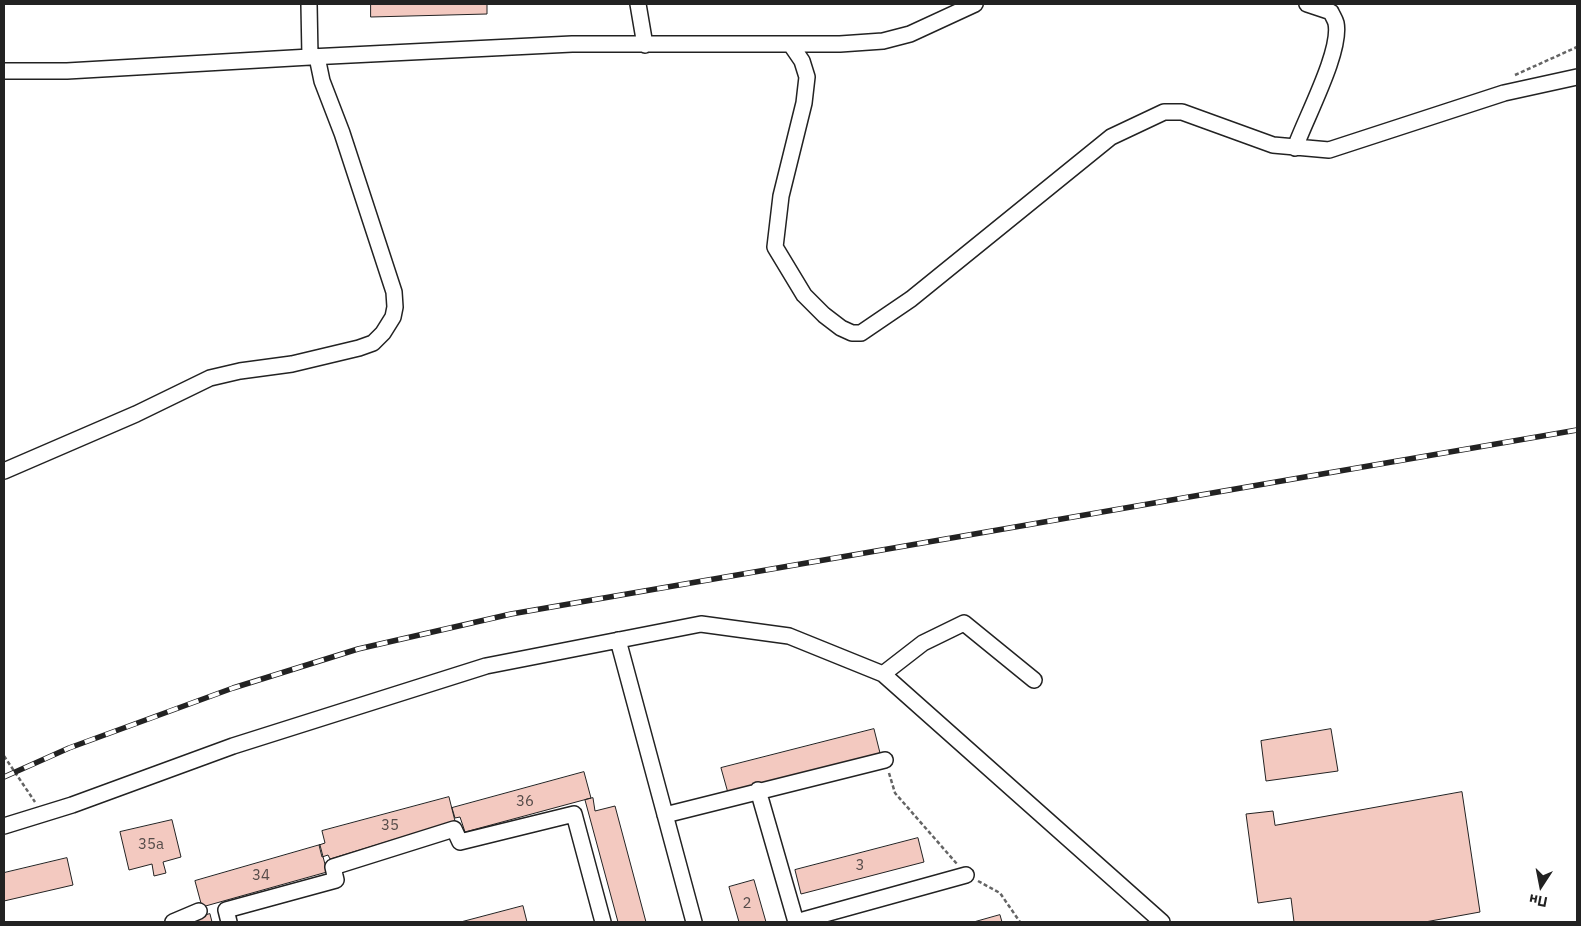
<!DOCTYPE html>
<html>
<head>
<meta charset="utf-8">
<style>
  body { margin:0 }
  #map { position:relative; width:1581px; height:926px; overflow:hidden; background:#fff; font-family:"IBM Plex Sans",sans-serif }
  canvas { display:block }
  .frame { position:absolute; inset:0; border:5px solid #222; pointer-events:none }
  .north { position:absolute; left:1516px; top:861px; width:50px; height:50px; -webkit-text-stroke:4px #fff; paint-order:stroke; rotate:191deg; font-size:14px; font-weight:700; line-height:20px; text-align:center; color:#222 }
  .north::after { content:''; display:block; margin:auto; width:18px; height:22px; background:#222; clip-path:polygon(50% 0,100% 100%,50% 72%,0 100%) }
</style>
</head>
<body>
<div id="map">
<canvas width="1581" height="926"></canvas>
<div class="frame"></div>
<div class="north">Пн</div>
</div>
<script>
const ctx = document.querySelector('canvas').getContext('2d');
ctx.lineJoin = 'round';
function fillPath(path, color) {
  ctx.fillStyle = color;
  ctx.fill(path, 'evenodd');
}
function trace(path, color, width, dash) {
  ctx.strokeStyle = color;
  ctx.lineWidth = width;
  ctx.lineCap = dash ? 'butt' : 'round';
  ctx.setLineDash(dash || []);
  ctx.stroke(path);
}
function label(font, color, halo, rows, align = 'center') {
  ctx.font = font + ' "IBM Plex Sans",sans-serif';
  ctx.lineWidth = 4;
  ctx.setLineDash([]);
  ctx.textBaseline = 'middle';
  ctx.strokeStyle = halo;
  ctx.fillStyle = color;
  for (const [text, x, y, turn = 0] of rows) {
    ctx.save();
    ctx.translate(x, y);
    ctx.rotate((+turn || 0) * Math.PI / 180);
    ctx.textAlign = isNaN(turn) ? turn : align;
    if (halo) ctx.strokeText(text, 0, 0);
    ctx.fillText(text, 0, 0);
    ctx.restore();
  }
}
const building = new Path2D(`
  M371 4H487V14L371 17Z
  M874 729 880 753 728 793 721 768Z
  M1331 729 1338 771 1266 781 1261 741Z
  M584 772 591 798 465 832 460 817 455 818 452 808Z
  M1462 792 1480 912 1425 922H1294L1291 898 1258 903 1246 814 1273 811 1275 825Z
  M449 797 455 821 330 859 328 855 322 857 319 845 325 843 322 831Z
  M593 798 595 811 615 806 646 922H618L585 800Z
  M172 820 181 857 163 862 166 873 154 876 152 864 129 870 120 832Z
  M918 838 924 862 801 894 795 870Z
  M320 845 327 872 202 907 195 881Z
  M67 858 73 885 4 901V873Z
  M754 880 766 922H739L729 887Z
  M523 906 527 922H461Z
  M210 914 212 922H184L183 921Z
  M1000 915 1002 922H974Z`);
fillPath(building, '#f3c9c0');
trace(building, '#222', 1);
const minor = new Path2D(`
  M309 4 310 57 572 44H840L883 41 910 34 975 4
  M638 4 645 45
  M791 45 802 61 807 77 804 103 781 196 775 247 804 295 824 315 841 328 852 333H861L911 299 1111 137 1164 112H1182L1273 145 1329 150 1504 93 1577 77
  M4 71H67L310 57
  M1295 148C1305 119 1342 51 1336 23 1335 19 1332 15 1331 12L1307 4
  M4 471 136 414 210 378 240 371 292 364 359 348 373 343 383 333 393 317 395 307 394 292 342 133 322 81 317 57
  M618 640 694 922
  M883 674 923 643 964 623 1034 680
  M758 790 796 922
  M665 815 885 760
  M4 826 72 805 233 746 486 666 701 624 789 636 883 674 1162 922
  M173 922 199 911
  M229 922 226 910 336 880 333 867 454 829 460 842 574 814 603 922
  M796 922 966 875`);
trace(minor, '#222', 18);
trace(new Path2D(`
  M1515 75 1577 47
  M4 756 35 802
  M889 773 895 793 957 864
  M978 881 1000 893 1020 922`), '#646464', 2.5, [4, 2.5]);
trace(minor, '#fff', 15);
const rail = new Path2D(`
  M4 777 69 748 233 688 358 649 511 614 1577 430`);
trace(rail, '#222', 5.5);
trace(rail, '#fff', 4, [11]);
label('15px', '#564c4a', null, [
  ["36",525,802],
  ["35",390,826],
  ["35а",151,845],
  ["3",860,866],
  ["34",261,876],
  ["2",747,904]
]);
</script>
</body>
</html>
